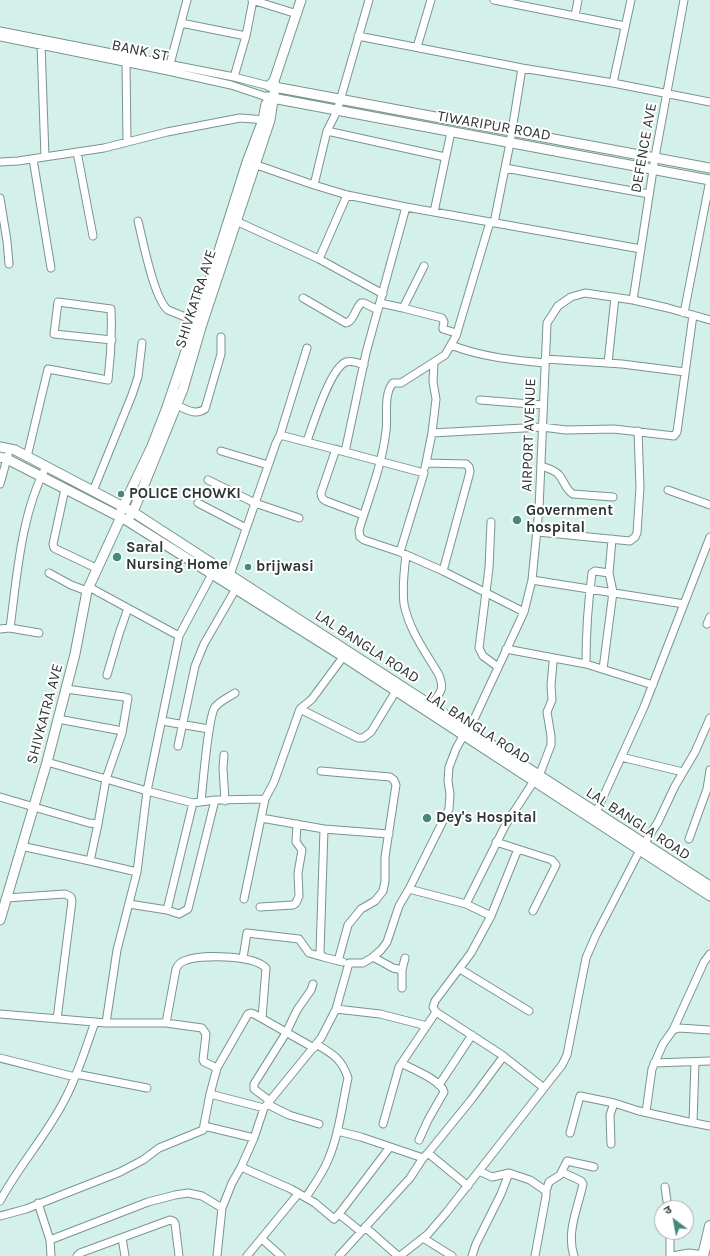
<!DOCTYPE html>
<html>
<head>
<meta charset="utf-8">
<style>
  body { margin:0 }
  #map { position:relative; width:710px; height:1256px; overflow:hidden; background:#d4f0ea; font-family:Karla,"Noto Sans Devanagari",sans-serif }
  canvas { display:block }
  .north { position:absolute; left:654px; top:1200px; width:40px; height:40px; box-sizing:border-box; background:#fff; border:1px solid #abafae; border-radius:50%; rotate:328deg; font-size:11px; font-weight:700; line-height:16px; text-align:center; color:#2c3734 }
  .north::after { content:''; display:block; margin:auto; width:14px; height:18px; background:#45897c; clip-path:polygon(50% 0,100% 100%,50% 72%,0 100%) }
</style>
</head>
<body>
<div id="map">
<canvas width="710" height="1256"></canvas>
<div class="north">उ</div>
</div>
<script>
const ctx = document.querySelector('canvas').getContext('2d');
ctx.lineJoin = 'round';
function trace(path, color, width, dash) {
  ctx.strokeStyle = color;
  ctx.lineWidth = width;
  ctx.lineCap = dash ? 'butt' : 'round';
  ctx.setLineDash(dash || []);
  ctx.stroke(path);
}
function label(font, color, halo, rows, align = 'center') {
  ctx.font = font + ' Karla,sans-serif';
  ctx.lineWidth = 4;
  ctx.setLineDash([]);
  ctx.textBaseline = 'middle';
  ctx.strokeStyle = halo;
  ctx.fillStyle = color;
  for (const [text, x, y, turn = 0] of rows) {
    ctx.save();
    ctx.translate(x, y);
    ctx.rotate((+turn || 0) * Math.PI / 180);
    ctx.textAlign = isNaN(turn) ? turn : align;
    if (halo) ctx.strokeText(text, 0, 0);
    ctx.fillText(text, 0, 0);
    ctx.restore();
  }
}
const minor = new Path2D(`
  M252 0 297 14
  M494 0 625 26
  M575 16 578 0
  M181 23 246 36
  M0 31 234 77 269 86
  M358 36 522 68 613 83 631 0
  M0 37 168 71 231 85 267 97
  M41 44 45 157
  M417 47 431 0
  M126 62 127 142
  M170 64 187 0
  M234 77 246 36 253 0
  M613 83 710 102
  M327 131 445 157
  M77 152 93 236
  M33 159 51 268
  M0 162 18 161 104 148 167 132 240 118 267 120
  M251 163 314 185 347 195 406 207 641 249
  M505 168 649 194
  M314 185 327 131 337 111 369 0
  M0 198 7 241 9 264
  M406 207 366 353 345 452 424 473 400 552 443 571 524 612
  M434 212 451 132
  M138 221C143 241 154 299 168 310L200 323
  M236 221 319 259 347 195
  M494 223 510 143 522 68
  M319 259 383 294
  M303 298 346 323C354 321 355 309 361 303H364L378 310
  M633 300 655 157 684 0
  M380 303 403 308 424 266
  M403 308 442 318 444 322 443 327V329L456 333
  M684 313 710 180
  M451 345C481 357 513 360 545 363
  M545 359 622 364 685 372
  M608 363 615 297
  M480 400 543 405
  M176 405C186 409 195 416 205 409L221 354V337
  M432 433 436 399 433 382 434 362 445 355 456 336 490 222
  M280 435 307 348
  M307 441C313 425 330 368 346 362 352 360 359 363 364 365
  M336 449 321 493C321 497 322 499 326 501L363 515
  M221 451 268 465
  M27 457 48 369 108 380C111 356 112 333 111 309L58 302 54 334 112 340
  M426 463 432 433 542 427 566 430 614 429 674 436 677 432 693 315
  M541 466C547 468 555 470 559 475 564 481 566 490 573 494L613 497
  M425 467 426 463 466 464 469 467 470 472 443 571
  M208 480 255 503 299 518
  M0 484 8 455
  M65 489 53 544 54 548 58 550 98 569
  M668 490 710 505
  M93 491 132 395 138 377 142 343
  M198 503 246 528
  M491 522 489 568 479 648 483 656 498 667
  M538 532 630 541 635 537 637 533 640 487 638 431
  M400 552 364 540 360 537 359 530C369 497 382 465 386 431 388 418 383 394 393 383H401L434 362
  M406 555C404 571 402 588 404 604 409 630 426 653 439 675 445 691 440 692 431 705
  M49 573 71 585 87 591
  M212 574 179 636 147 791 193 803 215 800 265 799 274 782 300 709 312 699 346 653
  M230 575 276 443 280 435 345 452
  M532 580 684 604
  M89 587 179 636
  M707 624 710 617
  M10 628 39 633
  M0 629 10 628C17 576 21 514 46 467
  M506 649 586 664 653 685
  M586 664C586 633 588 603 592 573L595 571 609 573
  M603 669 613 592 609 573 612 539
  M107 675 119 634 128 608
  M66 689 124 697
  M300 709 358 738H363L371 732 399 686
  M58 719 117 730
  M162 721 209 729
  M178 746 195 666 204 644 238 585
  M224 755 223 768 225 801
  M621 757 683 772
  M321 771 390 777 394 780 396 785 385 857V881L383 891 375 901 361 909 348 925 338 961
  M539 776 551 745V736L547 712 552 700 551 685 553 663
  M0 797 89 823 98 824 106 779 47 762
  M201 801C203 785 208 717 215 707 220 701 229 697 235 693
  M594 817 644 707 710 537
  M261 818 324 829 389 834
  M98 824 90 861 137 872 147 791 106 779 122 733 128 698
  M324 829 320 953 323 957 343 962
  M689 839 707 789 710 770
  M496 842 552 860 556 865 533 911
  M21 846 90 861
  M409 889 466 904
  M6 898 65 894 71 897 72 901 57 1019
  M244 899 265 799
  M129 904 167 910 179 914 188 909 215 800
  M260 907 293 905 296 903 299 896 298 873 302 850 296 842 297 824
  M167 910 193 803
  M491 916 466 904 506 824 534 781
  M373 957 393 968 402 970 405 958
  M243 958 247 933 299 939 309 953 323 957
  M460 969 529 1011
  M402 988V970
  M336 1009 380 1014 427 1026
  M0 1014 106 1023H166L202 1028 206 1034 203 1060 204 1062 217 1068
  M106 1023 117 950 137 872
  M166 1023 176 969C178 965 180 962 184 961 200 954 254 955 266 968L262 1018
  M673 1030 704 962 710 954
  M502 1055 544 1088
  M0 1058 75 1077
  M654 1063 710 1061
  M401 1064 436 1012
  M76 1074 147 1088
  M439 1085 472 1035
  M210 1094 264 1108
  M270 1101 254 1089V1084L286 1033 297 1010 311 990 313 984
  M267 1104 289 1115 319 1124
  M646 1112 652 1069 663 1044 673 1030 679 1028 710 1030
  M693 1123 695 1062
  M383 1124 399 1067 401 1064H403C413 1069 442 1081 444 1092L428 1120 419 1140
  M204 1126 254 1138
  M337 1131 361 1137 423 1158
  M570 1133 580 1096 614 1103 639 1111 684 1121 710 1126
  M611 1144 610 1115 614 1103
  M428 1153 471 1100 503 1057 502 1055 436 1012 433 1007 435 1001 471 953 491 916 518 849
  M241 1167 291 1189 315 1203 334 1219 339 1214 390 1147
  M479 1171 492 1177 509 1173 530 1180 546 1191V1196L535 1256
  M562 1172 581 1181 583 1184C578 1208 566 1232 574 1256
  M665 1187 668 1208
  M546 1191 549 1182 560 1175 567 1161 594 1167
  M306 1197C314 1185 323 1173 328 1160 339 1135 342 1105 348 1078 342 1059 333 1054 316 1044
  M0 1201C19 1165 48 1134 66 1097 78 1074 86 1047 95 1022
  M38 1203 50 1240 51 1256
  M339 1214 360 1231
  M0 1216 26 1209 120 1172 143 1160 159 1148 203 1130 210 1094 217 1068 248 1014 251 1013 254 1014 314 1048
  M365 1227 398 1256
  M122 1238 125 1256
  M423 1238 452 1256
  M262 1239 281 1256
  M50 1240 148 1202 175 1195 188 1193 202 1196 222 1208
  M77 1256 80 1253 170 1220 173 1221 175 1223 179 1256
  M217 1256 222 1208 232 1183 241 1167 254 1138 264 1108 321 1038 336 1009 349 963H363L373 957 381 950 387 942 399 906 409 889 449 809 450 794 448 781 449 767 456 749 463 736 469 730 524 612 532 580 539 509 547 323 558 306 571 297 585 293 633 300 668 308 710 320
  M247 1256 298 1194
  M339 1256 410 1178 423 1158 428 1153 468 1186
  M400 1256 428 1234 446 1213 562 1065 567 1055 586 958 596 935 640 850 658 822 675 786 695 752 710 718
  M472 1256 476 1244 501 1194 509 1173
  M670 1256V1232
  M672 1256 689 1253 704 1255`);
const tertiary = new Path2D(`
  M270 85 274 81 301 0
  M269 86 710 168
  M267 97 710 180
  M0 447 15 450 133 512 710 886
  M0 457 7 459 126 520 344 657 710 896
  M121 511 152 446 166 410 205 295 247 162 263 120 266 104
  M130 516 133 512 183 389 202 324 270 120 275 87 274 81
  M0 920 47 762 75 654 87 591 121 517`);
const secondary = new Path2D(`
  M703 1256 710 1226`);
trace(minor, '#7a948e', 9);
trace(tertiary, '#7a948e', 11);
trace(secondary, '#7a948e', 12);
trace(minor, '#fff', 7);
trace(tertiary, '#fff', 9);
trace(secondary, '#fff', 10);
for (const [x, y, r, color] of [
  [121,494,4,"#45897c"],
  [517,520,5,"#45897c"],
  [117,557,5,"#45897c"],
  [248,567,4,"#45897c"],
  [427,818,5,"#45897c"]
]) {
  const dot = new Path2D();
  dot.arc(x, y, r, 0, 2 * Math.PI);
  ctx.fillStyle = color;
  ctx.fill(dot);
  trace(dot, '#fff', 1.5);
}
label('15px', '#2c3734', '#fff', [
  ["BANK ST",140,51,12],
  ["TIWARIPUR ROAD",494,126,10],
  ["DEFENCE AVE",644,148,-80],
  ["SHIVKATRA AVE",196,299,-72],
  ["AIRPORT AVENUE",529,435,-88],
  ["LAL BANGLA ROAD",367,647,33],
  ["SHIVKATRA AVE",45,714,-75],
  ["LAL BANGLA ROAD",478,728,33],
  ["LAL BANGLA ROAD",638,824,33]
]);
label('bold 15px', '#2c3734', '#fff', [
  ["POLICE CHOWKI",129,494],
  ["Government",526,511],
  ["hospital",526,528],
  ["Saral",126,548],
  ["Nursing Home",126,565],
  ["brijwasi",256,567],
  ["Dey's Hospital",436,818]
], 'left');
</script>
</body>
</html>
